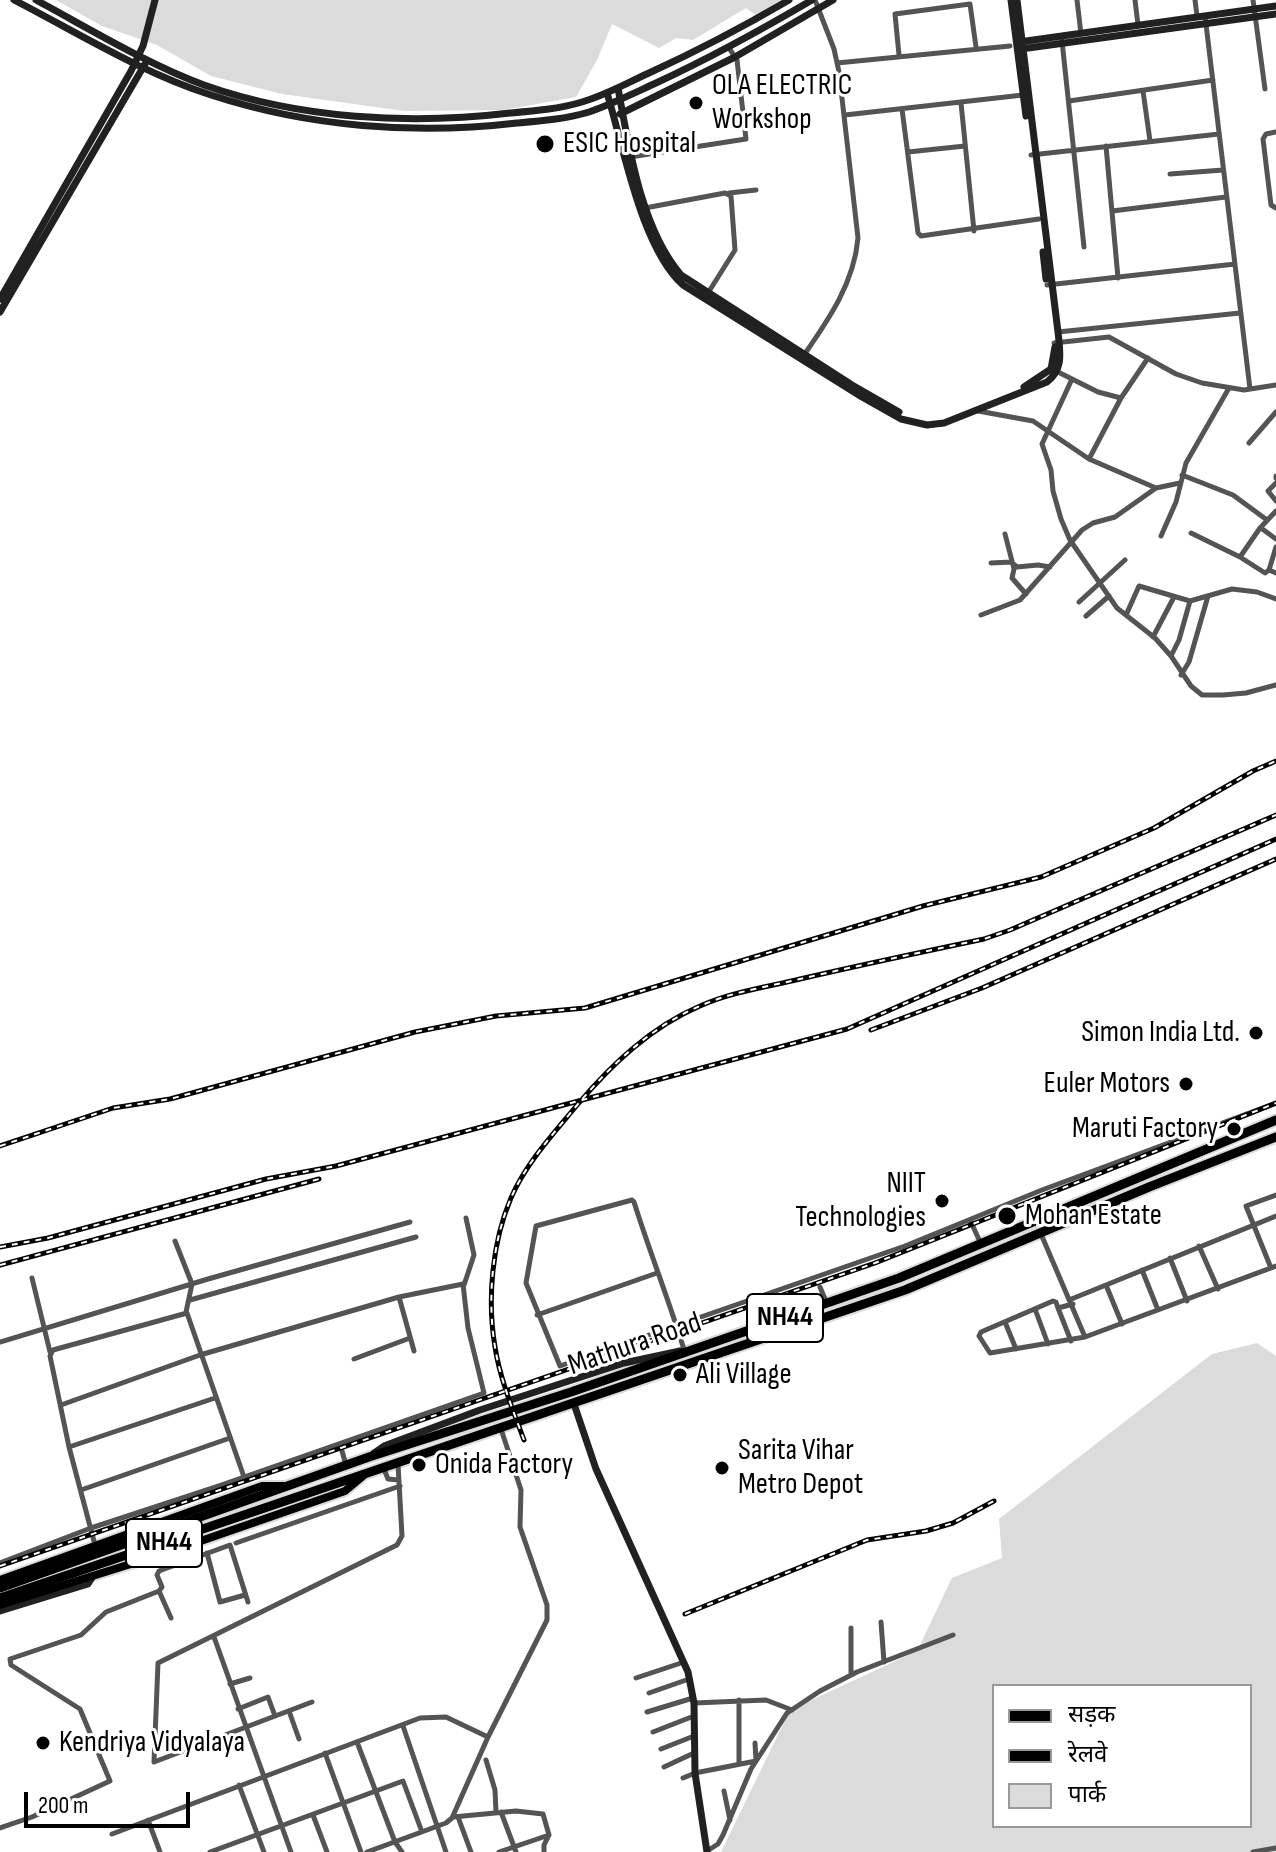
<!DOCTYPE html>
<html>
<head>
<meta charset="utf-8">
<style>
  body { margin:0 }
  #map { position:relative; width:1276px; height:1852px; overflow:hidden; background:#fff; font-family:"Sofia Sans Condensed","Noto Sans Devanagari",sans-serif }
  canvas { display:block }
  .legend { position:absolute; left:992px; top:1684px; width:260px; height:144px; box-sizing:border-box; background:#fff; border:2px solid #999; margin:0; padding:10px 14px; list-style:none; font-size:24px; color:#000 }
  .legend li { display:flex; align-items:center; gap:16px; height:40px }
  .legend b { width:40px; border:2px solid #999 }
  .scale { position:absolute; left:24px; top:1792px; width:166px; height:36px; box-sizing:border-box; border:4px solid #000; border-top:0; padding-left:10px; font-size:24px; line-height:28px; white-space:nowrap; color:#000; -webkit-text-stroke:6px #fff; paint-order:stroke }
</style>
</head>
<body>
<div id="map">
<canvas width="1276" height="1852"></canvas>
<ul class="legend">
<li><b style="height:10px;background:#000"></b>सड़क</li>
<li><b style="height:10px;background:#000"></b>रेलवे</li>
<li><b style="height:22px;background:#dbdbdb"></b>पार्क</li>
</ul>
<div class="scale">200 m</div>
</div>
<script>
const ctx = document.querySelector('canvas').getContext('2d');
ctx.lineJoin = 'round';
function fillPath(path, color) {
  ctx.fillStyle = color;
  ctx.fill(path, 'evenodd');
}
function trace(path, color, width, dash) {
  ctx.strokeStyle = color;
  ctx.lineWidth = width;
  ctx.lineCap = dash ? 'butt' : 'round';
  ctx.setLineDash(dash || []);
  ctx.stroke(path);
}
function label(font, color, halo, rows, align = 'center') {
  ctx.font = font + ' "Sofia Sans Condensed",sans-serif';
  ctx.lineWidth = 6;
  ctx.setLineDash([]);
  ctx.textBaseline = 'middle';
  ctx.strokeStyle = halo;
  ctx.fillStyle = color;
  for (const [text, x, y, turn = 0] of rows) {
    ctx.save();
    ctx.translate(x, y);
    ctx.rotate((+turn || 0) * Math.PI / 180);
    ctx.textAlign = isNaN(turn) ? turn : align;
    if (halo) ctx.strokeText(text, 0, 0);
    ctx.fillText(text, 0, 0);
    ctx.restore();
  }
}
fillPath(new Path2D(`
  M56 0H782L756 15 746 8 693 40 676 38 659 48 612 24 597 60 576 97 503 110 404 111 282 94 211 76 157 45 102 26Z
  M1257 1343 1276 1356V1852H721L790 1710 917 1651 952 1578 1002 1558 999 1519 1212 1354ZM994 1686H1250V1826H994Z`), '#dbdbdb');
const primary = new Path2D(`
  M0 1580 262 1486H283
  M0 1605 169 1552 345 1491 363 1476`);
const highway = new Path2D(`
  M0 1588 369 1457 571 1392 899 1278 1276 1120
  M0 1598 905 1290 1149 1187 1276 1137`);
trace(primary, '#dbdbdb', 12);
trace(highway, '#dbdbdb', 13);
trace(new Path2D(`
  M1077 0 1081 34
  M1135 0 1138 25
  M1195 0 1197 16
  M1253 0 1265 89
  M1205 16 1250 389
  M1062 41 1084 247
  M899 55 895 14 970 4 976 47
  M837 63 1010 46
  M1143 91 1150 141
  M1069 101 1213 80
  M961 103 974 231
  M902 109 918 233 921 236 1039 219
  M845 115 1023 95
  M1276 132 1266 134 1263 139 1271 205 1276 208
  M1106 146 1118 278
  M908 152 965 146
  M1031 155 1219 134
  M630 157 746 139 737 60 729 48
  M1170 174 1223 170
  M729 193 756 190
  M645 208 725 193 731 196 735 250 708 293
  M1112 211 1226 197
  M1047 285 1235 264
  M1058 332 1240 313
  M1054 343 1109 337 1176 374 1202 383 1244 390 1276 385
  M804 355C829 319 854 283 858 238L839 72 834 49 815 0
  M1056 371 1098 392 1121 398
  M1072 379 1042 444 1051 470 1053 491 1061 519 1070 540 1117 608 1155 638 1171 656 1191 686 1202 695H1223L1246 693 1276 685
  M978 411 1033 421 1089 459 1156 488
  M1249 443 1276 412
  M1089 459 1121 398 1148 358
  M1182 475 1233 495 1267 520
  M1276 476V478
  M1276 483 1268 491 1276 501
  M1261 528 1276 539
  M1191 533 1240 557 1265 573 1269 570
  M1005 534 1014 569 1012 578 1026 594
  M1161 536 1176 502 1186 463 1229 388
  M1276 547 1269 570 1276 573
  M1240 557 1260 528 1276 511
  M991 563 1011 562 1017 567 1038 565 1050 567
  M1079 602 1125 560
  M981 615 1020 600 1082 530 1093 523 1115 517 1156 488 1180 483
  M1126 615 1139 586 1190 601 1232 589 1257 592 1276 599
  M1086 616 1109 596
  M1153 637 1174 597
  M1171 656 1179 640 1190 601
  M1181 675 1189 662 1208 596
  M970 1220 981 1244
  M1041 1234 1085 1337 1276 1266
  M175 1241 192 1284 186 1312
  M1199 1246 1218 1289
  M1170 1258 1187 1301
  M1271 1268 1246 1206 1276 1195
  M1142 1270 1158 1310
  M32 1278 50 1352
  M464 1285 474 1255 466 1218
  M1106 1285 1122 1324
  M820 1287 827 1304
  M190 1300 416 1237
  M1069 1300 1276 1216
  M1073 1304 1058 1308 1056 1302 1053 1301 981 1332 979 1336 990 1353 1085 1337
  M1058 1308 1071 1341
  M1035 1309 1048 1344
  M537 1315 657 1273
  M1005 1322 1016 1349
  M0 1342 208 1279 410 1222
  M685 1353C670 1303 650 1253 634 1202L632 1200 536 1226 526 1283 560 1366 905 1246 1042 1190 1276 1103
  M354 1359 410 1338
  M61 1405 200 1355 399 1297 414 1351
  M340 1444 346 1465
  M69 1447 215 1398
  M384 1469 388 1479 399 1480
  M81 1490 230 1438
  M236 1543 400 1486
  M95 1545 69 1447 50 1356 53 1350 187 1313 244 1477
  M207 1553 220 1602 245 1595
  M0 1563 91 1528 222 1485 484 1393 468 1328 463 1284 399 1297
  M159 1591 171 1618
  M881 1622 884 1662
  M851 1628V1675
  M214 1637 291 1852
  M636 1678 684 1662
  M230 1684 250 1678
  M649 1693 689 1679
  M739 1700V1764
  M312 1702 154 1762 158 1663 397 1545 402 1536 398 1464
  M694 1703 766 1700 792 1710
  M238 1709 268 1697 275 1716
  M289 1711 299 1739
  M647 1712 693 1698
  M403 1726 446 1852
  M653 1732 694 1716
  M357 1742 395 1842 402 1852
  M661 1749 694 1736
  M325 1753 361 1852
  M486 1760 495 1790 496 1812
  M664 1767 694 1753
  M683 1778 695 1773 756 1761 755 1743
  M239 1785 264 1852
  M724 1791 730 1820
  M501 1812 516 1852
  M313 1815 327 1852
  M453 1817 516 1811 543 1814 549 1835 544 1845V1852
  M458 1817 471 1852
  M148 1820 160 1852
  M0 1828 32 1817 110 1781 80 1709 11 1665 10 1659 81 1635 106 1612 159 1591 162 1587 157 1575 159 1571 230 1545 248 1602
  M112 1834 420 1718 446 1717 488 1737
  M707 1851 718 1844 723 1835 751 1769 787 1713 820 1691 857 1672 953 1635
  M210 1852 403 1781 422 1832
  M367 1852 446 1823 452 1818 488 1737 547 1620V1605L520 1527 521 1490 501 1429
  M499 1852 549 1835
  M1253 1852 1276 1848`), '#545454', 5);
trace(new Path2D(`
  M14 0C78 33 142 73 211 95 309 127 415 135 517 123 541 121 566 119 589 112 612 104 634 93 656 83 710 58 761 30 812 0
  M36 0C88 28 149 65 204 85 300 119 410 125 510 113 534 111 559 109 582 102 606 95 627 83 649 73 697 51 743 27 789 0
  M1011 0 1026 116
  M1019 42 1276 6
  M1021 49 1276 14
  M618 88C629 148 641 228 681 275L852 385 899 412
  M607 93C624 148 641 247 683 285L862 397 901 419 927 425 944 423 1047 382C1064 369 1060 352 1058 332L1017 0
  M620 114 735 57 833 0
  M1043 252 1046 279
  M0 299 131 71 143 46 155 0
  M0 312 145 64
  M1024 387 1051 369 1055 347
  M574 1404 596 1469 688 1672 694 1703 695 1773 707 1852
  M374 1453 384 1446 480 1410 624 1363 680 1351
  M0 1611 88 1584 93 1576`), '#212121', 7);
trace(primary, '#000', 8);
trace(highway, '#000', 9);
const rail = new Path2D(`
  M871 1030 982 988 1276 859
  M0 1146 113 1108 170 1099 415 1032 496 1016 585 1008 923 906 1041 877 1154 828 1253 771 1276 761
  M0 1247 48 1238 266 1179 336 1166 847 1029 1276 839
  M0 1265 319 1179
  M524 1440C513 1410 500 1379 495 1347 487 1300 492 1242 511 1198 526 1163 554 1133 578 1104 612 1064 651 1027 700 1006 731 992 767 987 800 979 861 965 922 952 984 939L1010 930 1276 815
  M0 1566 875 1263 1276 1103
  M685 1614 867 1540 926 1531 953 1523 994 1501`);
trace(rail, '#000', 5);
trace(rail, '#fff', 2, [6]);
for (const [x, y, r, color] of [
  [696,103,8,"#000"],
  [545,144,10,"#000"],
  [1256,1033,8,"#000"],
  [1186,1084,8,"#000"],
  [1234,1129,8,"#000"],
  [942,1201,8,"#000"],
  [1007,1216,10,"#000"],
  [680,1375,8,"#000"],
  [419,1465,8,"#000"],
  [722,1468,8,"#000"],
  [43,1743,8,"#000"]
]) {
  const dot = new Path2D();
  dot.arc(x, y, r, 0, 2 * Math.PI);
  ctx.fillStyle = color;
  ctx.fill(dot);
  trace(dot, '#fff', 3);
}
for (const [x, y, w] of [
  [785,1318,76],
  [164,1543,76]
]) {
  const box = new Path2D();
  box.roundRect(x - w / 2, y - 24, w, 48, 6);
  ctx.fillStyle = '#fff';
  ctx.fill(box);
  trace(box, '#000', 2);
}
label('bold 28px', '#000', null, [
  ["NH44",785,1318],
  ["NH44",164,1543]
]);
label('30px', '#000', '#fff', [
  ["OLA ELECTRIC",712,86],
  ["Workshop",712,120],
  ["ESIC Hospital",563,144],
  ["Simon India Ltd.",1240,1033,"right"],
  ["Euler Motors",1170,1084,"right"],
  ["Maruti Factory",1218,1129,"right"],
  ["NIIT",926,1184,"right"],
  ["Technologies",926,1218,"right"],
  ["Mohan Estate",1025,1216],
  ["Ali Village",696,1375],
  ["Sarita Vihar",738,1451],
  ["Metro Depot",738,1485],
  ["Onida Factory",435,1465],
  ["Kendriya Vidyalaya",59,1743]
], 'left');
label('30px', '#000', '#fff', [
  ["Mathura Road",635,1345,-19]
]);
</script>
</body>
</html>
